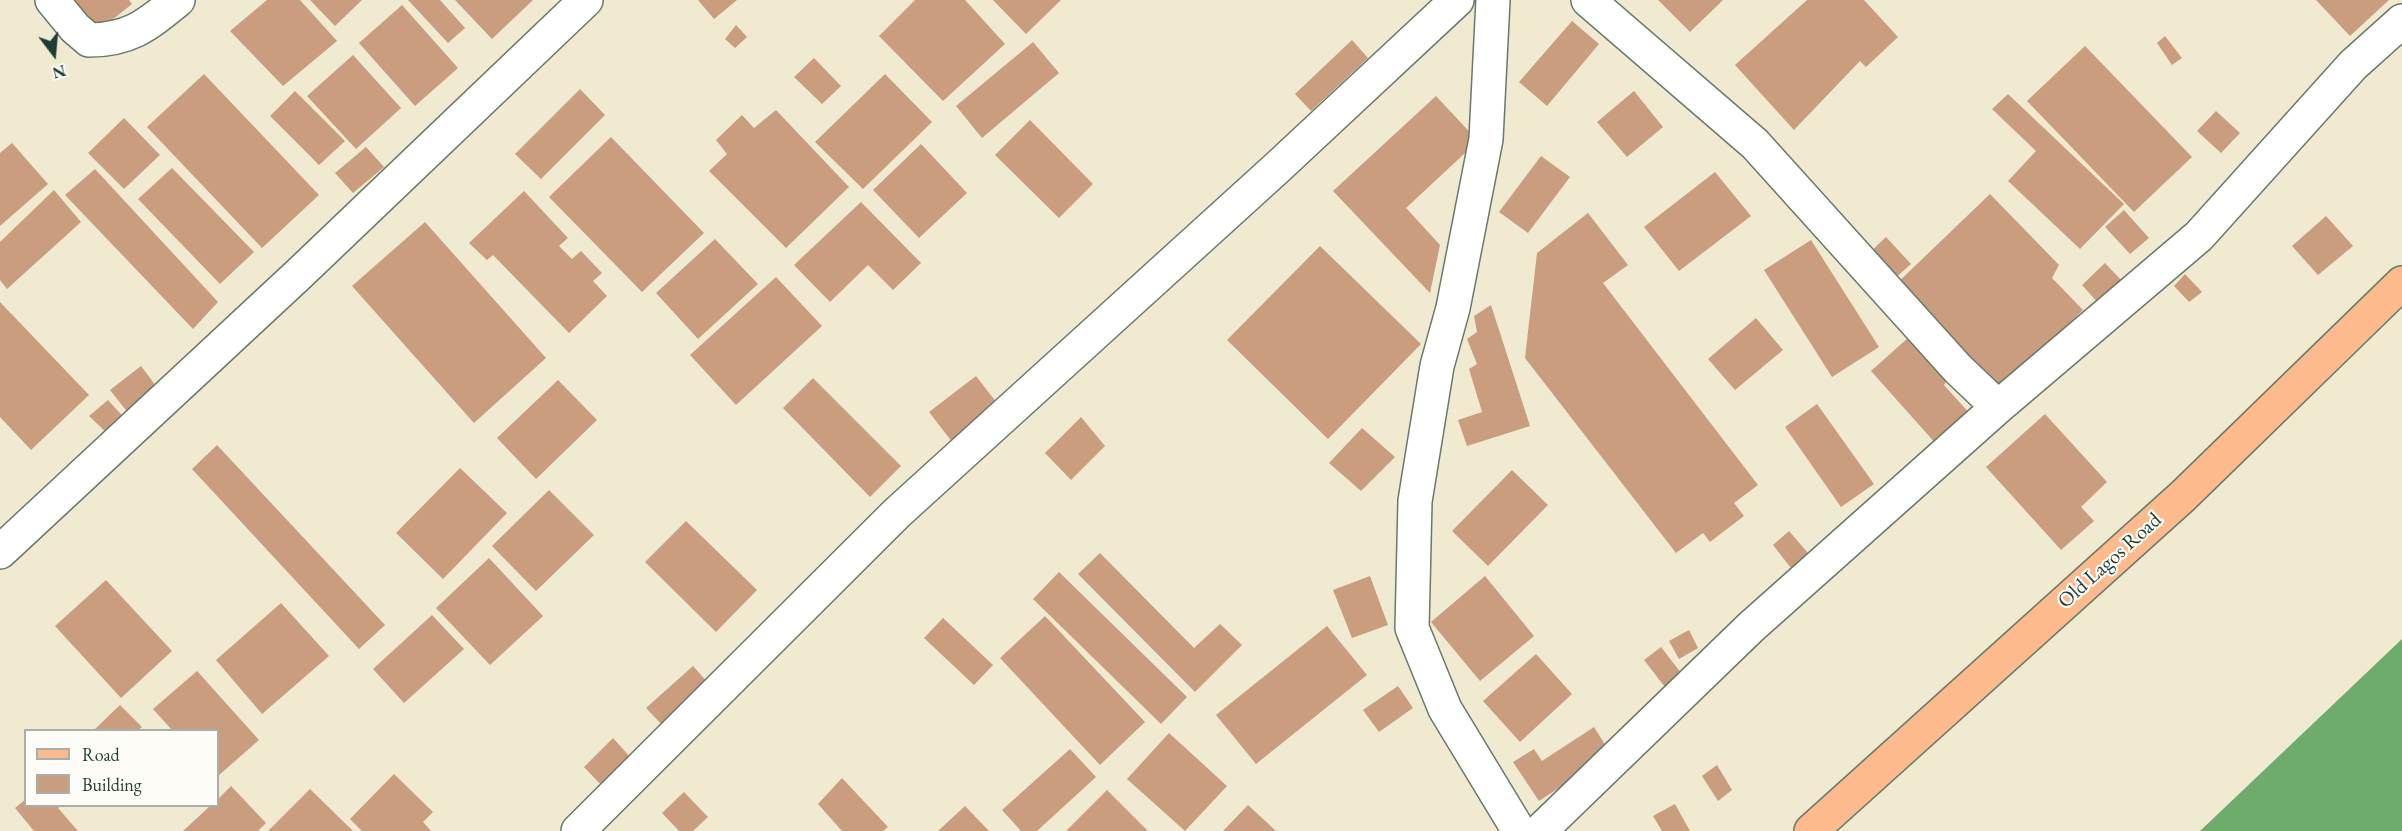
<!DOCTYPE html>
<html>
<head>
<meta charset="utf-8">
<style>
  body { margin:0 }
  #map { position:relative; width:2402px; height:831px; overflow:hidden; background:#f0ead1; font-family:"EB Garamond",serif }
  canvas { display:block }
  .legend { position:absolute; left:24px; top:729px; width:195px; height:78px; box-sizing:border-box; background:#fdfcf7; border:2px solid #a4b0a9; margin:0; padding:8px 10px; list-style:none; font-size:18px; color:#1f3d34 }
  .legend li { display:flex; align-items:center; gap:12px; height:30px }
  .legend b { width:30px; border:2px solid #a4b0a9 }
  .north { position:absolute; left:24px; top:24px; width:60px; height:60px; -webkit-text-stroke:4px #fdfcf7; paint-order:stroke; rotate:164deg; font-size:16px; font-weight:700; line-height:24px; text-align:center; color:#1f3d34 }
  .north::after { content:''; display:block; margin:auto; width:21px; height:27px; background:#1f3d34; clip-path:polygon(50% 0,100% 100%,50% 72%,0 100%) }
</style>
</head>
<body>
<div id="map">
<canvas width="2402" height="831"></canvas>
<ul class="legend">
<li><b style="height:8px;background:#fcba8d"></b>Road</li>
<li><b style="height:16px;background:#c99d7d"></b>Building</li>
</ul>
<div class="north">N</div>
</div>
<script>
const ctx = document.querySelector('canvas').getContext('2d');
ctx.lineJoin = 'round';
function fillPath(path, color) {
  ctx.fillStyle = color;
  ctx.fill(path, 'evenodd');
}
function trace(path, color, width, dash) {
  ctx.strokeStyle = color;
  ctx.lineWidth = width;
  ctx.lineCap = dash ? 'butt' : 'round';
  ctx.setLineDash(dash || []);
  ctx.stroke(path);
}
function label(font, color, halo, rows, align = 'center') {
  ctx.font = font + ' "EB Garamond",serif';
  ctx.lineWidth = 4.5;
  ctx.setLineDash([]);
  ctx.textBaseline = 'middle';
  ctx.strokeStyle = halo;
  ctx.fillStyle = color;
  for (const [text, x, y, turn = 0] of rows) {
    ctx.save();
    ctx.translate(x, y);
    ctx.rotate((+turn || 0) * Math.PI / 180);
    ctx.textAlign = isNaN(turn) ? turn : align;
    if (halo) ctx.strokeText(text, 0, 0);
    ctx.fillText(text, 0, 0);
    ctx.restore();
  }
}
fillPath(new Path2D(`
  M2402 639V831H2200Z`), '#6eac6e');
fillPath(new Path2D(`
  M71 0H129L132 4 97 32Z
  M267 0H300L337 41 283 86 230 31Z
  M310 0H362L335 26Z
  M408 0H440L465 28 448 43Z
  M455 0H533L492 39Z
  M698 0H737L714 19Z
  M915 0H965L1005 44 943 101 879 36Z
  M993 0H1061L1026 34Z
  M1658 0H1723L1690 32Z
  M1807 0H1864L1898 37 1866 67 1860 61 1794 130 1735 65Z
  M2316 0H2389L2350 36Z
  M402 5 458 68 415 106 359 43Z
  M1572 21 1599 44 1547 106 1519 82Z
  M736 25 747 37 735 48 725 39Z
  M2165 36 2182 58 2172 65 2157 43Z
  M1352 40 1368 58 1311 111 1295 94Z
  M1033 42 1059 73 982 138 956 106Z
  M2085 46 2192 157 2134 212 2027 101Z
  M353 55 401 108 356 149 307 96Z
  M814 58 841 86 822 104 794 77Z
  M204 74 319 195 262 248 147 127Z
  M885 74 932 122 863 189 815 142Z
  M580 89 605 115 541 179 515 154Z
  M295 91 345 141 319 165 270 116Z
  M1634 91 1663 127 1627 157 1597 122Z
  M2008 94 2124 204 2080 249 2008 181 2036 151 1992 109Z
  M1436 96 1478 141 1406 208 1440 245 1430 293 1333 191Z
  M776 110 849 187 786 248 709 171 727 154 716 140 742 115 754 128Z
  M2216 111 2240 133 2221 153 2197 131Z
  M124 118 160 155 124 189 88 153Z
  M1030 120 1093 184 1059 218 995 155Z
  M611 137 704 233 642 292 549 197Z
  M12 143 48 184 0 226V153Z
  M921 144 967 193 919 238 873 190Z
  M366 147 384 167 353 193 335 173Z
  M1541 156 1570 177 1528 233 1499 212Z
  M172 168 254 252 220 284 138 199Z
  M95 169 218 302 193 329 65 195Z
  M1715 172 1751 216 1679 271 1644 227Z
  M54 190 81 222 7 289 0 280V242Z
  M524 191 568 238 559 246 572 259 581 251 602 273 593 281 607 296 569 333 493 255 487 260 469 243Z
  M1990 194 2059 265 2052 278 2083 310 1995 395 1892 288Z
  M861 202 921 263 893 290 868 265 830 302 794 265Z
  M2124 210 2149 238 2130 254 2105 227Z
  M1588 213 1628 265 1603 283 1758 485 1734 503 1744 516 1710 542 1703 533 1676 553 1525 358 1537 253Z
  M2326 216 2353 246 2318 275 2292 246Z
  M425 222 546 358 474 423 352 286Z
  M1886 237 1911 264 1892 281 1866 256Z
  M715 239 758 284 698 339 656 293Z
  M1811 240 1879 347 1832 377 1764 270Z
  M1320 246 1421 344 1328 439 1227 340Z
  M2105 263 2123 282 2099 304 2082 285Z
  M2185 274 2202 292 2189 302 2174 286Z
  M776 277 822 326 736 405 690 355Z
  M0 302 89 395 31 450 0 417Z
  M1491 305 1530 426 1467 446 1458 420 1482 412 1469 369 1477 364 1467 339 1477 332 1474 316Z
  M1756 318 1783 350 1735 390 1708 359Z
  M1909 337 1948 378 1944 385 1971 415 1937 445 1871 371Z
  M141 366 159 390 129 414 110 390Z
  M976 376 1000 407 953 443 929 412Z
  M813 378 901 466 870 497 783 408Z
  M558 380 597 420 536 479 497 438Z
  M108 400 126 420 110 436 89 416Z
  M1817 404 1874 484 1841 507 1785 427Z
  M2045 414 2107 482 2081 507 2094 521 2061 550 1986 467Z
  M1081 417 1105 446 1071 480 1045 453Z
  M1362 428 1395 457 1361 491 1329 463Z
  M217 445 385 625 359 649 192 469Z
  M460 468 507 513 443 579 396 533Z
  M1512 470 1548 505 1488 566 1452 531Z
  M549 490 594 535 536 591 492 546Z
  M686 521 757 590 716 632 645 562Z
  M1789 531 1808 553 1791 568 1773 545Z
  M1100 553 1194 648 1220 624 1242 645 1195 692 1078 574Z
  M489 558 543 616 490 665 436 608Z
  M1059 572 1187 697 1161 724 1033 599Z
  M1370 576 1388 625 1352 638 1333 590Z
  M1485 576 1534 636 1480 681 1431 622Z
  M106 580 172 651 121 698 55 626Z
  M281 603 329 656 262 714 216 660Z
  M432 615 464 649 404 703 373 669Z
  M1045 616 1145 722 1100 765 1000 658Z
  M943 618 993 665 974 685 924 638Z
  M1327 626 1367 675 1256 764 1216 715Z
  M1689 630 1698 648 1679 659 1669 641Z
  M1661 647 1685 678 1668 691 1644 660Z
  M1536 654 1572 694 1520 742 1483 701Z
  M693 666 710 685 664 727 646 708Z
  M197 671 259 740 218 776V730H172L153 709Z
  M1398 686 1413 708 1379 732 1363 710Z
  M120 705 142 727 138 730H94Z
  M1594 727 1611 754 1539 801 1513 762 1534 749 1542 761Z
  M1169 733 1227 786 1185 831 1127 779Z
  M613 738 632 759 603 787 584 767Z
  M1070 749 1096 777 1037 831H1021L1002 810Z
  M1717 765 1732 790 1718 801 1702 776Z
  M394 774 433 812 423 822 431 831H362L350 819Z
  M842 778 888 827 883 831H842L818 804Z
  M231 786 266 823 258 831H183L210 806H218V799Z
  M310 789 353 831H268Z
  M1107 790 1148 831H1066Z
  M684 792 708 817 693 831H679L662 813Z
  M26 799V806H61L58 808 78 831H34L15 808Z
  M1675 804 1690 831H1662L1653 816Z
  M1248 805 1276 831H1223Z
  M965 806 989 831H938Z`), '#c99d7d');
const minor = new Path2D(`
  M52 0 75 28 89 40C130 40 147 25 178 0
  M1493 0 1486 139 1453 308 1437 366 1415 501 1412 628 1445 709 1519 831
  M1588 0 1755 144 1958 369 1998 407
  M0 552 299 274 586 0
  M578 831 897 513 1278 167 1457 0
  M1540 831 1751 627 1998 407 2199 236 2353 65 2402 21`);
const major = new Path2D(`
  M1811 831 2183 496 2402 283`);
trace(minor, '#687a6b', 36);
trace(major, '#687a6b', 36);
trace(minor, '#fff', 33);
trace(major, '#fcba8d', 33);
label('21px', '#1f3d34', '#fdfcf7', [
  ["Old Lagos Road",2110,561,-42]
]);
</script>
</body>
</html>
